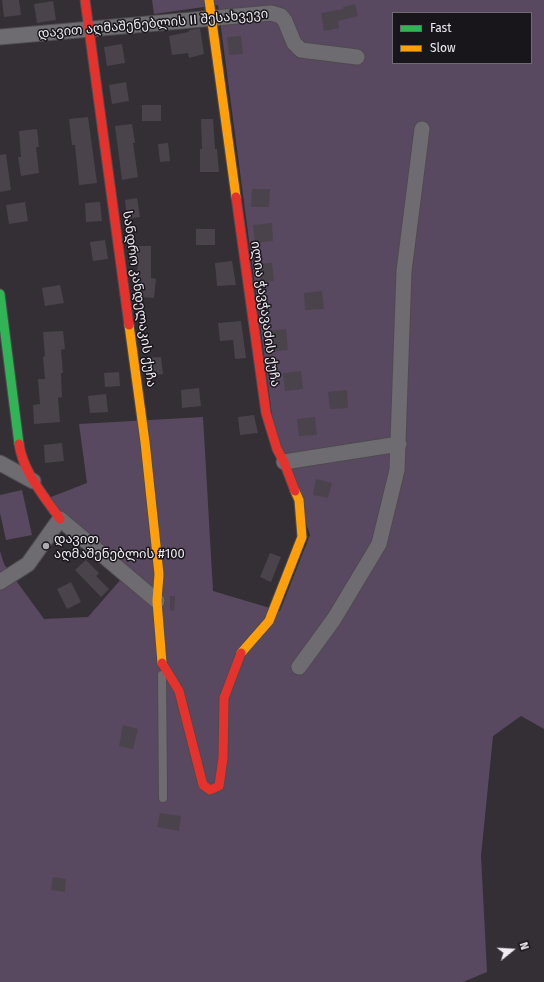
<!DOCTYPE html>
<html>
<head>
<meta charset="utf-8">
<style>
  body { margin:0 }
  #map { position:relative; width:544px; height:982px; overflow:hidden; background:#332f34; font-family:"Fira Sans",sans-serif }
  canvas { display:block }
  .legend { position:absolute; left:392px; top:12px; width:140px; height:52px; box-sizing:border-box; background:#19161b; border:1px solid #6f6c71; margin:0; padding:5px 7px; list-style:none; font-size:12px; color:#f1ecf3 }
  .legend li { display:flex; align-items:center; gap:8px; height:20px }
  .legend b { width:20px; border:1px solid #6f6c71 }
  .north { position:absolute; left:492px; top:930px; width:40px; height:40px; -webkit-text-stroke:3px #19161b; paint-order:stroke; rotate:72deg; font-size:11px; font-weight:700; line-height:16px; text-align:center; color:#f1ecf3 }
  .north::after { content:''; display:block; margin:auto; width:14px; height:18px; background:#f1ecf3; clip-path:polygon(50% 0,100% 100%,50% 72%,0 100%) }
</style>
</head>
<body>
<div id="map">
<canvas width="544" height="982"></canvas>
<ul class="legend">
<li><b style="height:5px;background:#30b455"></b>Fast</li>
<li><b style="height:5px;background:#ff9f0a"></b>Slow</li>
</ul>
<div class="north">N</div>
</div>
<script>
const ctx = document.querySelector('canvas').getContext('2d');
ctx.lineJoin = 'round';
function fillPath(path, color) {
  ctx.fillStyle = color;
  ctx.fill(path, 'evenodd');
}
function trace(path, color, width, dash) {
  ctx.strokeStyle = color;
  ctx.lineWidth = width;
  ctx.lineCap = dash ? 'butt' : 'round';
  ctx.setLineDash(dash || []);
  ctx.stroke(path);
}
function label(font, color, halo, rows, align = 'center') {
  ctx.font = font + ' "Fira Sans","Noto Sans Georgian",sans-serif';
  ctx.lineWidth = 3;
  ctx.setLineDash([]);
  ctx.textBaseline = 'middle';
  ctx.strokeStyle = halo;
  ctx.fillStyle = color;
  for (const [text, x, y, turn = 0] of rows) {
    ctx.save();
    ctx.translate(x, y);
    ctx.rotate((+turn || 0) * Math.PI / 180);
    ctx.textAlign = isNaN(turn) ? turn : align;
    if (halo) ctx.strokeText(text, 0, 0);
    ctx.fillText(text, 0, 0);
    ctx.restore();
  }
}
fillPath(new Path2D(`
  M152 0H544V729L521 716 493 736 481 856 487 972 463 982H0V551L4 564 44 619 88 617 130 569 63 519 51 497 87 483 79 424 203 417 213 591 280 611 310 535 273 422 218 5 154 14ZM393 13H531V63H393Z
  M22 490 32 535 6 540 0 513V495Z`), '#594960');
fillPath(new Path2D(`
  M2 0H19L21 15 4 17Z
  M53 1 56 20 37 23 34 4Z
  M355 4 358 16 338 21 339 28 324 31 321 13 343 9V7Z
  M200 28 204 54 189 58 188 53 172 55 169 36 189 32V30Z
  M241 36 243 54 229 55 227 37Z
  M122 44 125 63 107 66 104 47Z
  M126 82 129 101 112 104 109 85Z
  M142 105H161V121H142Z
  M88 117 97 183 79 185 75 145H72L69 119Z
  M201 119H213L215 149H217L219 172H200V149H202Z
  M132 124 135 143H133L138 177 122 180 115 126Z
  M37 129 39 147H36L39 173 21 176 18 157H21L19 131Z
  M168 143 170 161 160 162 158 144Z
  M6 154 11 190 0 192V155Z
  M252 189H270L269 207H251Z
  M137 198 140 217 127 219 125 200Z
  M25 202 28 221 9 224 6 205Z
  M100 202 102 221 86 222 85 203Z
  M272 223 273 241 255 243 253 225Z
  M196 229H215V245H196Z
  M105 240 108 259 93 261 90 242Z
  M133 246H151V278L156 279 154 298 138 297 136 286 138 261H133Z
  M232 261 236 285 217 286 215 263Z
  M272 263 274 281 261 282 258 264Z
  M60 285 64 303 45 306 42 288Z
  M322 291 324 309 305 310 304 293Z
  M241 321 246 358 235 359 233 340 220 341 218 323Z
  M286 329 288 350 270 352 267 331Z
  M63 331 65 349 61 350 63 373H61L62 397 58 398 60 422 34 424 33 405 40 404 38 379H45L43 357 45 356 43 332Z
  M161 357 163 374 149 376 146 358Z
  M301 371 303 389 285 391 283 373Z
  M119 372 120 386 105 387 104 373Z
  M199 388 201 406 182 408 181 390Z
  M347 390 348 408 330 409 328 392Z
  M106 394 108 412 90 413 88 396Z
  M254 415 258 433 240 435 238 417Z
  M315 417 317 435 299 436 297 419Z
  M62 443 64 461 45 463 44 445Z
  M316 479 332 483 328 498 313 495Z
  M270 553 281 557 271 582 260 577Z
  M86 560 99 573 96 576 109 589 101 597 75 570Z
  M71 582 81 602 67 609 57 589Z
  M170 596H175L174 611 170 610Z
  M123 725 138 729 133 749 119 746Z
  M160 813 181 816 179 831 157 827Z
  M53 877 66 879 65 892 51 890Z`), '#4a434c');
const lane = new Path2D(`
  M162 675 163 798`);
const street = new Path2D(`
  M0 37 271 13 281 16 285 21 294 43 301 50 357 57
  M284 462 399 444
  M0 463 33 481
  M0 582 28 564 60 519 157 601
  M299 667 334 619 379 544 397 470 404 271 422 129`);
const fast = new Path2D(`
  M0 294 19 444`);
const slow = new Path2D(`
  M209 0 236 197
  M129 325 145 442 159 574 157 601 162 663
  M241 653 269 621 302 537 299 500 295 491`);
const jam = new Path2D(`
  M85 0 129 325
  M236 197 266 413 277 449 284 462 295 491
  M19 444C23 472 44 496 60 519
  M162 663 179 691 203 785 210 790 219 786 223 758 224 698 241 653`);
trace(lane, '#4e4a4f', 10);
trace(street, '#4e4a4f', 17);
trace(fast, '#4e4a4f', 11);
trace(slow, '#4e4a4f', 11);
trace(jam, '#4e4a4f', 11);
trace(lane, '#6f6c71', 8);
trace(street, '#6f6c71', 15);
trace(fast, '#30b455', 9);
trace(slow, '#ff9f0a', 9);
trace(jam, '#e5322d', 9);
for (const [x, y, r, color] of [
  [46,546,4,"#aeaab0"]
]) {
  const dot = new Path2D();
  dot.arc(x, y, r, 0, 2 * Math.PI);
  ctx.fillStyle = color;
  ctx.fill(dot);
  trace(dot, '#19161b', 1.5);
}
label('13px', '#f1ecf3', '#19161b', [
  ["დავით აღმაშენებლის II შესახვევი",153,24,-5],
  ["სანდრო კანდელაკის ქუჩა",139,299,82],
  ["ილია ჭავჭავაძის ქუჩა",265,314,82]
]);
label('13px', '#f1ecf3', '#19161b', [
  ["დავით",54,539],
  ["აღმაშენებლის #100",54,554]
], 'left');
</script>
</body>
</html>
